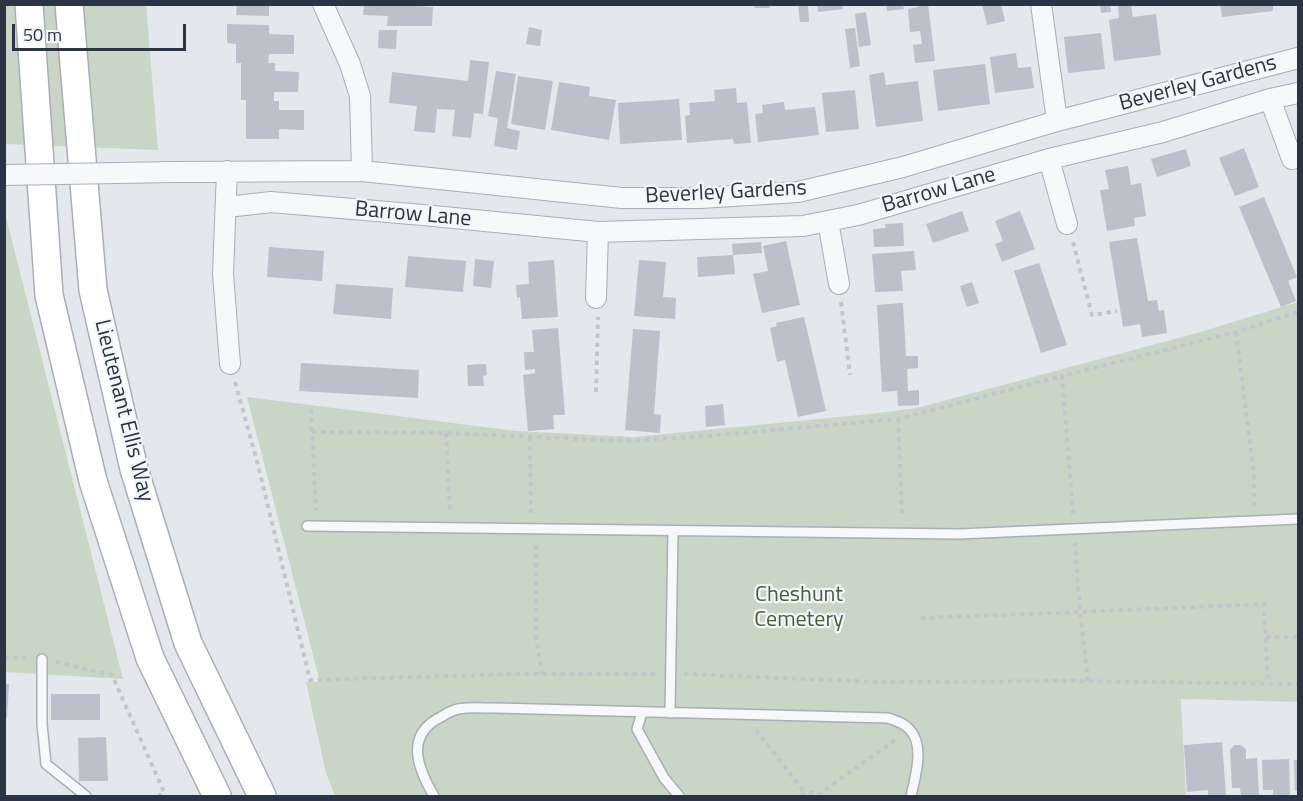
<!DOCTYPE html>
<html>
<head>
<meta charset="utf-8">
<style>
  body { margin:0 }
  #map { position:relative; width:1303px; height:801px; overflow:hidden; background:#e4e7ec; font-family:"Titillium Web",sans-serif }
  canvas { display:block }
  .frame { position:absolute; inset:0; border:6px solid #2b3445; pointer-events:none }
  .scale { position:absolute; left:12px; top:24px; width:174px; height:27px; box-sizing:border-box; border:3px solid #2b3445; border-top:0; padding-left:8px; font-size:18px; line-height:21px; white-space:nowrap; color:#2b3445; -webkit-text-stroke:4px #f4f6f9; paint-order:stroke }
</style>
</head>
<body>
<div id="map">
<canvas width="1303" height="801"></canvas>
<div class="frame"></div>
<div class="scale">50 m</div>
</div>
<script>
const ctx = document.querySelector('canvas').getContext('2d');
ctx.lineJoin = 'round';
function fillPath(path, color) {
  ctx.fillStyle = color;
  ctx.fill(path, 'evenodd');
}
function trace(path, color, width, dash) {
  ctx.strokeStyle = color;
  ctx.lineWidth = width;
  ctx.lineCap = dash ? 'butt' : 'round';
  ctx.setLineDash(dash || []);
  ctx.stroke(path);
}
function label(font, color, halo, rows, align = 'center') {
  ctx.font = font + ' "Titillium Web",sans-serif';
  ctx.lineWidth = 4.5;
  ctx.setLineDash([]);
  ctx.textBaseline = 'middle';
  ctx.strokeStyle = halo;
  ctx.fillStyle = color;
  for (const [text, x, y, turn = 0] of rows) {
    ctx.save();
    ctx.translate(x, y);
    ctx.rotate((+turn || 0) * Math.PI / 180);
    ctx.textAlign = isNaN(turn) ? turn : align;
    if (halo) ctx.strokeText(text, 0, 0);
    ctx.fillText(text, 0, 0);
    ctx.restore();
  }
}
fillPath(new Path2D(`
  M5 5H146L158 150 5 144Z
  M5 213 123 679 5 672Z
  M1298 302V702L1181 699 1186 796H335L326 773 306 682H320L247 397 516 431 634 437 870 414 917 408 1197 333Z`), '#c9d6c5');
fillPath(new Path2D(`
  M237 4H269V16L236 15Z
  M364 4H420V6L433 7 432 26H387L388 16 363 15Z
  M752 4H772L769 8H755Z
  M798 4H808L809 22H800Z
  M817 4H842L843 9 818 12Z
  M886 4H903L904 9 887 11Z
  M918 4H928L935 61 915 63 913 45 922 44 920 31 910 32 908 9 918 7Z
  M982 4H1001L1005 21 987 25Z
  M1100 4H1110L1111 12 1101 13Z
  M1220 4H1273V11L1222 17Z
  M1131 5 1133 17 1156 14 1161 55 1114 61 1109 20 1119 18 1118 6Z
  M866 12 871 45 859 47 855 14Z
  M227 24 269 25V34L294 35V54H269L268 63H275V71L299 72 298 92H274V101H279V110H304V130L279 129V139H246V100H241V63H236V44L227 43Z
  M529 27 542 30 540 46 526 44Z
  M855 28 860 66 850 68 845 29Z
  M379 30H397L396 49 378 48Z
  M1101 33 1105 69 1068 73 1064 37Z
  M1016 53 1018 68 1031 67 1034 88 995 93 990 57Z
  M470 60 489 62 483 114 474 113 471 138 452 136 455 110 437 109 435 133 414 131 417 106 389 103 392 72 468 81Z
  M985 64 990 104 938 111 933 70Z
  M496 71 516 74 507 128 520 131 517 150 494 146 498 118 488 116Z
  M884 72 886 85 918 81 923 121 876 127 869 75Z
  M518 76 553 81 545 130 511 124Z
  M559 82 590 87 589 96 616 100 609 140 551 130Z
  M736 88 737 103 747 102 751 143 734 144 733 139 687 143 685 116 690 115 689 103 715 101 714 90Z
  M855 90 859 129 826 132 822 93Z
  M679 99 682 140 620 144 618 103Z
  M784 102 785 110 815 107 819 135 758 142 755 114 763 113 762 105Z
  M1244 148 1259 187 1235 196 1219 158Z
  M1186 149 1191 166 1157 177 1151 159Z
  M1128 166 1131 185 1141 183 1146 216 1134 218 1135 226 1107 231 1100 190 1109 189 1105 170Z
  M1264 197 1297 277 1288 281 1296 301 1281 307 1239 207Z
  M962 211 969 231 933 243 926 224Z
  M1020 211 1035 249 1002 262 995 244 1003 241 995 221Z
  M903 223 904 246 874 247 873 229 886 228 885 224Z
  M1137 238 1148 301 1157 300 1159 311 1164 310 1167 333 1142 337 1140 324 1123 327 1109 242Z
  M786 241 800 305 762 313 753 274 768 271 763 246Z
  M761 242 762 253 733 255 735 274 698 277 697 257 733 255 732 244Z
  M269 247 324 251 322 281 267 277Z
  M914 251 916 270 901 271 903 291 875 292 872 254Z
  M408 256 466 261 463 292 405 287Z
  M475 259 494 261 491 288 473 286Z
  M554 260 558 317 522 319 520 297 517 298 516 285 529 284 528 262Z
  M639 260 666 262 663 297 676 298 675 319 634 316Z
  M1039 263 1067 345 1041 353 1014 271Z
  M972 282 979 303 967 307 960 286Z
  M336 284 393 288 391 319 333 314Z
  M903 303 906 356H918V368L907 369 908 391 919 390V405L898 406 897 391 882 392 877 305Z
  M804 317 826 411 798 417 785 360 777 362 770 328 777 326 776 323Z
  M558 328 565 415H553L554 429 528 431 523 375 535 373V369L525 370 524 352H534L532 330Z
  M633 329 660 331 654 414 661 415 660 433 625 430Z
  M301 363 419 370 418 398 299 391Z
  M486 364 487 375 483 376 484 386H468L467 365Z
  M723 404 725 425 706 427 705 406Z
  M4 684H9L7 718H4Z
  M51 694H100V720H51Z
  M106 737 108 781H79L78 738Z
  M1222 742 1226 795 1208 796V790L1187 792 1184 745Z
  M1234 745H1241L1246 749V759L1257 758 1259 795 1241 796 1240 788H1232L1230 750Z
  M1289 759 1290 796H1273V790H1263L1262 760Z
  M1294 760H1298V791H1295Z`), '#bbc0ca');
const lane = new Path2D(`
  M307 526 959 534 1298 519
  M42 659V724L46 764 86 796
  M642 713 637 729 664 778 679 796
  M670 713 673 532
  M434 796C418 769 404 735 441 717 446 714 452 710 458 709 470 707 483 708 495 708L888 718C896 721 905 723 910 730 925 746 915 778 911 796`);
const street = new Path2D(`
  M323 4 350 64 360 96 362 171
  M1041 4 1057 121
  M1270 99 1292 159
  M1049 159 1067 224
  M227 171 223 274 230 364
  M174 172 362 171 622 198H700L798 192 903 167 1057 121 1298 58
  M227 207 271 202 423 215 598 232 803 226 858 215 1049 159 1163 132 1270 99 1298 93
  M828 221 839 284
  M596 298 598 232`);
const secondary = new Path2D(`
  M29 4 49 295 93 481 150 658 217 796
  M69 4 93 290 134 469 188 643 262 796`);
trace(lane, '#a9aeb7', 12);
trace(street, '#a9aeb7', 22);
trace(secondary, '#a9aeb7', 30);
trace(new Path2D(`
  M1073 242 1092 315 1117 311
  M841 302 850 375
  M1236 332 1254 473V506
  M235 382 257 461 310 680 519 674H655
  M596 392 598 317
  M311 409 316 511
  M898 419 902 517
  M312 432 446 433 623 441 707 436 898 419 1062 376
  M446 433 450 513
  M530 437 531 513
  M1073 514 1062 376 1236 332 1298 312
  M536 545V637L542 674
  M921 618 1080 612 1075 543
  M1266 637H1298
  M4 657 28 658
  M56 662 112 675 164 792 159 796
  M684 674 878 682 1070 681 1298 684
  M1088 681 1080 612 1264 604 1268 684
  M756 730 805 793
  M818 795 898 738
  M801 796 809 792 815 793 818 796`), '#c2c5cb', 4, [4.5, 4.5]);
trace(lane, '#f7f8fa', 9);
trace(street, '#f7f8fa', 20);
trace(secondary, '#fff', 27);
const streetBridge = new Path2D(`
  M4 175 174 172`);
trace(streetBridge, '#a9aeb7', 22, []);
trace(streetBridge, '#f7f8fa', 20);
label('22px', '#2b3445', '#f4f6f9', [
  ["Beverley Gardens",1198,84,-15],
  ["Barrow Lane",939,191,-16],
  ["Beverley Gardens",726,193,-3],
  ["Barrow Lane",413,215,5],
  ["Lieutenant Ellis Way",123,411,76]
]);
label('22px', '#3f6138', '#f4f6f9', [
  ["Cheshunt",799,596],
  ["Cemetery",799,621]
]);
</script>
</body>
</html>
